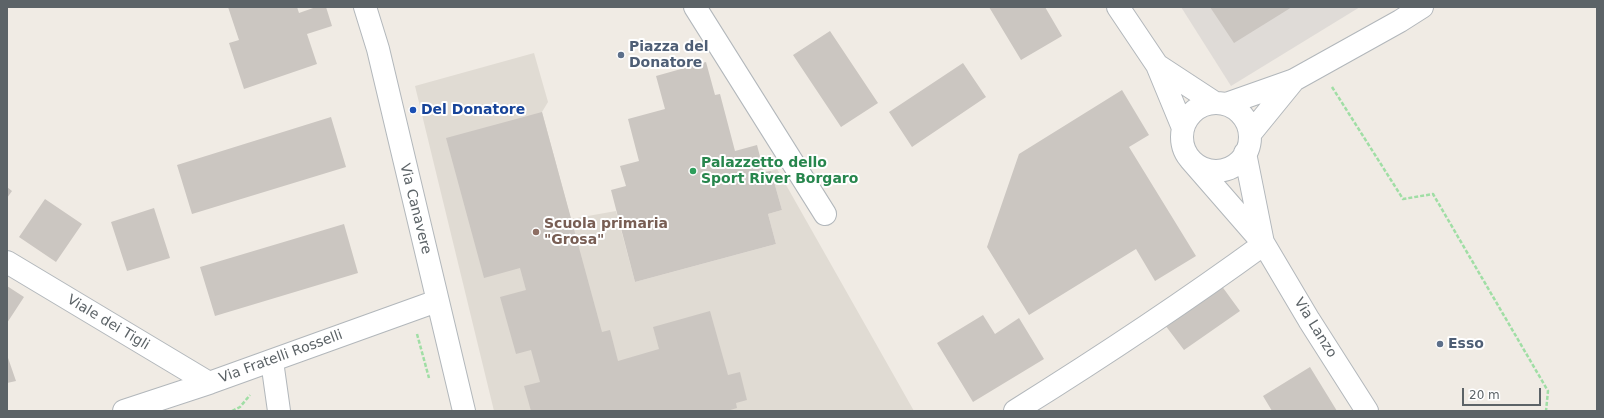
<!DOCTYPE html>
<html>
<head>
<meta charset="utf-8">
<style>
  body { margin:0 }
  #map { position:relative; width:1604px; height:418px; overflow:hidden; background:#f0ebe4; font-family:"DejaVu Sans",sans-serif }
  canvas { display:block }
  .frame { position:absolute; inset:0; border:8px solid #5c6367; pointer-events:none }
  .scale { position:absolute; left:1462px; top:388px; width:79px; height:18px; box-sizing:border-box; border:2px solid #5c6367; border-top:0; padding-left:5px; font-size:12px; line-height:14px; white-space:nowrap; color:#5c6367; -webkit-text-stroke:3px #fff; paint-order:stroke }
</style>
</head>
<body>
<div id="map">
<canvas width="1604" height="418"></canvas>
<div class="frame"></div>
<div class="scale">20 m</div>
</div>
<script>
const ctx = document.querySelector('canvas').getContext('2d');
ctx.lineJoin = 'round';
function fillPath(path, color) {
  ctx.fillStyle = color;
  ctx.fill(path, 'evenodd');
}
function trace(path, color, width, dash) {
  ctx.strokeStyle = color;
  ctx.lineWidth = width;
  ctx.lineCap = dash ? 'butt' : 'round';
  ctx.setLineDash(dash || []);
  ctx.stroke(path);
}
function label(font, color, halo, rows, align = 'center') {
  ctx.font = font + ' "DejaVu Sans",sans-serif';
  ctx.lineWidth = 4;
  ctx.setLineDash([]);
  ctx.textBaseline = 'middle';
  ctx.strokeStyle = halo;
  ctx.fillStyle = color;
  for (const [text, x, y, turn = 0] of rows) {
    ctx.save();
    ctx.translate(x, y);
    ctx.rotate((+turn || 0) * Math.PI / 180);
    ctx.textAlign = isNaN(turn) ? turn : align;
    if (halo) ctx.strokeText(text, 0, 0);
    ctx.fillText(text, 0, 0);
    ctx.restore();
  }
}
fillPath(new Path2D(`
  M1181 7H1360L1231 86Z`), '#dfdbd7');
fillPath(new Path2D(`
  M534 53 548 102 542 112 571 219 616 211 635 282 776 244 768 214 782 210 771 171 777 169 914 411H494L415 86Z`), '#e0dbd3');
fillPath(new Path2D(`
  M228 7H297L299 13 316 7H326L332 26 307 34 317 64 244 89 229 43 239 40Z
  M989 7H1045L1062 36 1021 60Z
  M1210 7H1292L1234 43Z
  M830 31 878 103 841 127 793 55Z
  M706 62 715 95 720 94 735 151 757 145 764 172 771 171 782 210 768 214 776 244 635 282 611 190 626 186 620 166 639 161 628 119 665 109 656 76Z
  M963 63 986 97 912 147 889 112Z
  M1122 90 1149 135 1129 147 1196 256 1155 281 1136 249 1029 315 987 247 1019 154Z
  M542 112 602 332 610 330 618 361 659 349 653 327 710 311 728 375 740 372 747 400 736 403 737 408 727 411H531L524 386 540 382 531 350 516 354 500 297 526 290 520 268 484 278 446 138Z
  M331 117 346 167 192 214 177 165Z
  M7 187 12 191 7 198Z
  M45 199 82 224 56 262 19 237Z
  M154 208 170 258 127 271 111 222Z
  M344 224 358 273 215 316 200 267Z
  M1221 285 1240 311 1184 350 1165 325Z
  M7 286 24 297 7 323Z
  M983 315 995 334 1019 318 1044 359 973 402 937 343Z
  M7 355 16 381 7 383Z
  M1310 367 1337 411H1272L1263 396Z`), '#cbc6c1');
const minor = new Path2D(`
  M365 7 378 49 464 411
  M695 7 825 214
  M1118 7 1157 65 1183 128
  M1157 65 1215 103
  M1182 137a34 34 0 1 1 68 0a34 34 0 1 1-68 0Z
  M1226 104 1294 80 1400 21 1422 7
  M1250 134 1294 80
  M1245 153 1263 243
  M1190 159 1264 244 1309 320 1367 411
  M7 262 209 383
  M272 361 279 411
  M124 411 209 383 437 301
  M1015 411C1100 358 1183 303 1264 244`);
trace(minor, '#b2b7bb', 24);
trace(new Path2D(`
  M1332 87 1403 199 1433 194 1548 391 1546 411
  M417 334 429 378
  M232 411 240 407 250 395`), '#a0dea5', 2.5, [4, 2]);
trace(minor, '#fff', 22);
for (const [x, y, r, color] of [
  [621,55,4,"#5c6f8a"],
  [413,110,4,"#1a4fb4"],
  [693,171,4,"#2e9e5b"],
  [536,232,4,"#8d6e63"],
  [1440,344,4,"#5c6f8a"]
]) {
  const dot = new Path2D();
  dot.arc(x, y, r, 0, 2 * Math.PI);
  ctx.fillStyle = color;
  ctx.fill(dot);
  trace(dot, '#fff', 1.5);
}
label('bold 14px', '#4e5e75', '#fff', [
  ["Piazza del",629,47],
  ["Donatore",629,63],
  ["Esso",1448,344]
], 'left');
label('bold 14px', '#164399', '#fff', [
  ["Del Donatore",421,110]
], 'left');
label('bold 14px', '#27864d', '#fff', [
  ["Palazzetto dello",701,163],
  ["Sport River Borgaro",701,179]
], 'left');
label('14px', '#5c6367', '#fff', [
  ["Via Canavere",415,209,76],
  ["Viale dei Tigli",108,323,31],
  ["Via Lanzo",1315,328,58],
  ["Via Fratelli Rosselli",281,357,-20]
]);
label('bold 14px', '#785e54', '#fff', [
  ["Scuola primaria",544,224],
  ["\"Grosa\"",544,240]
], 'left');
</script>
</body>
</html>
